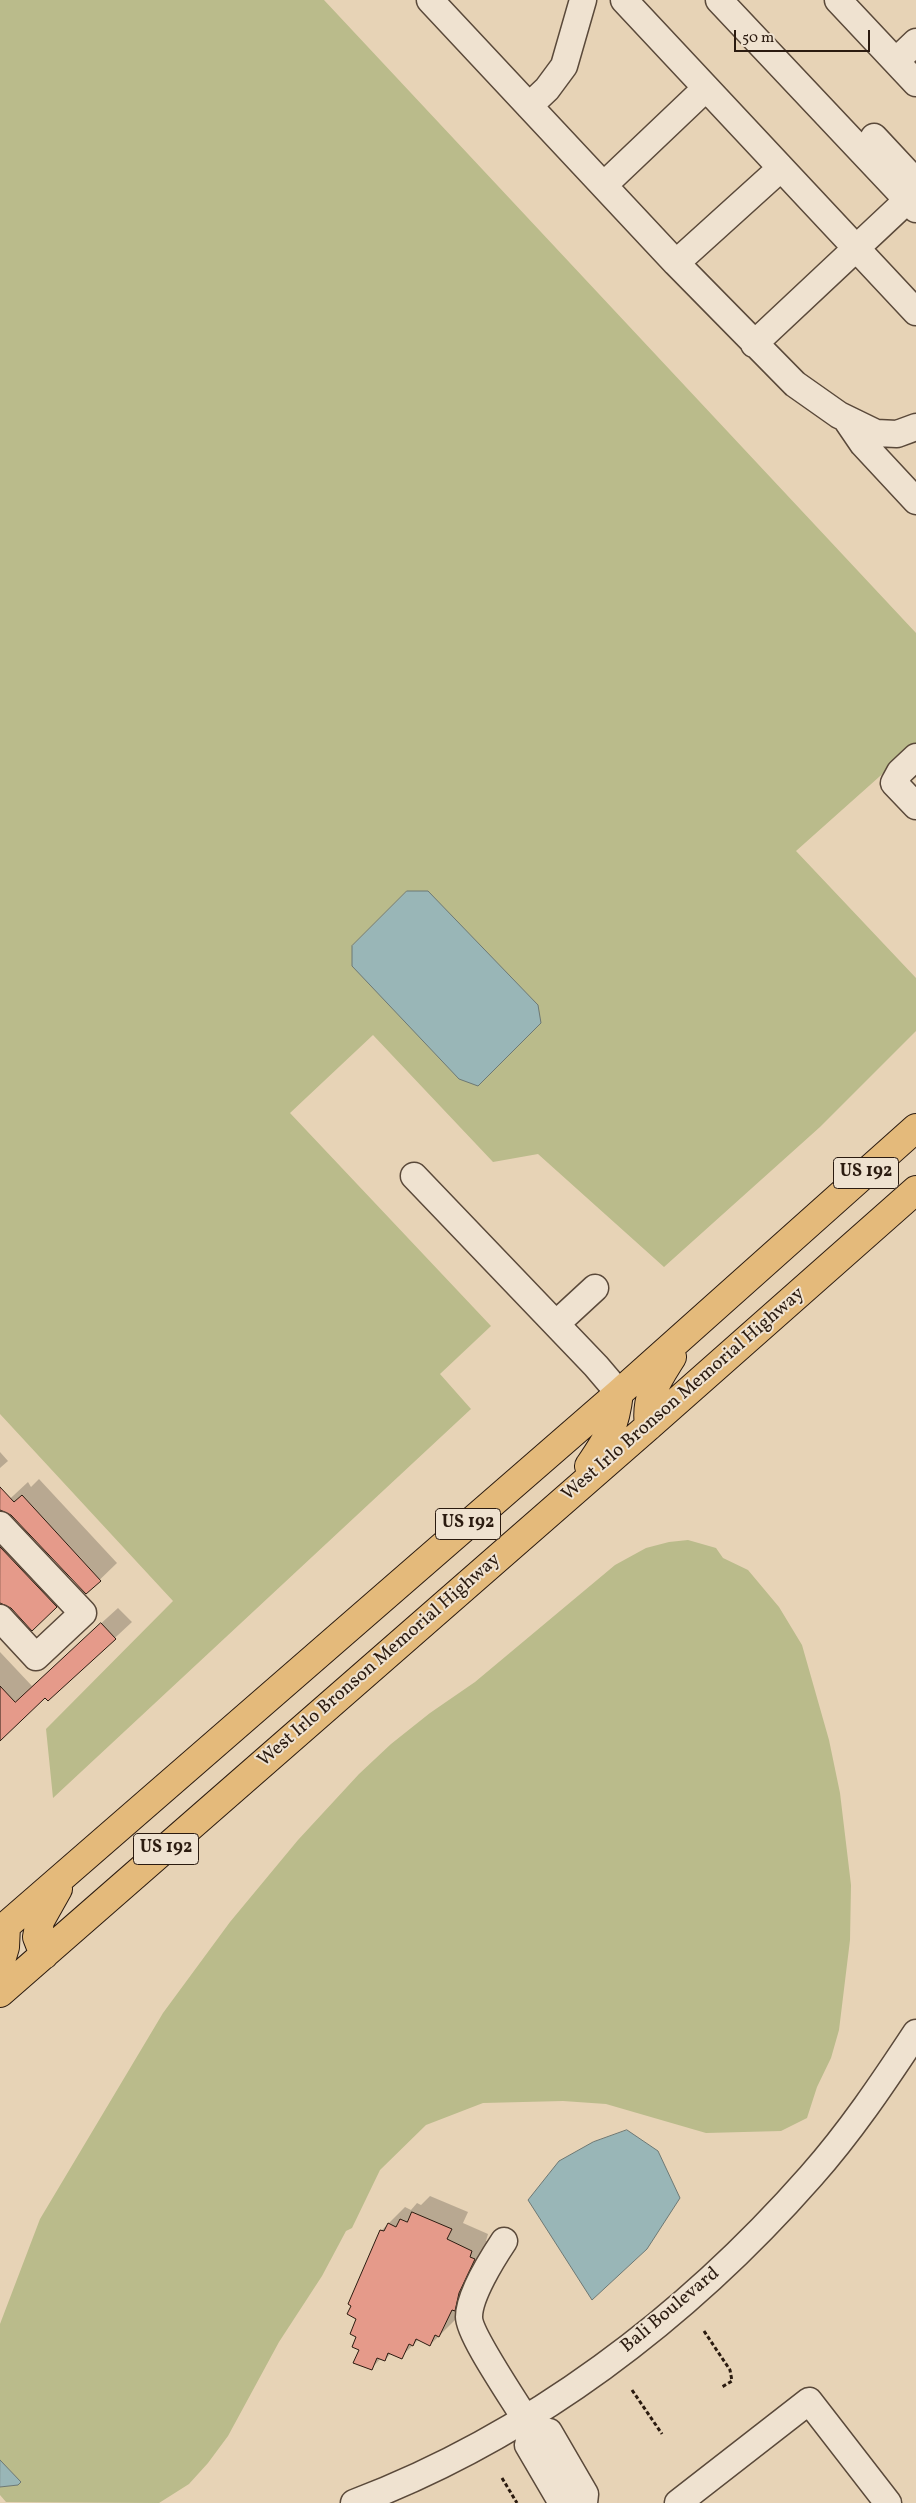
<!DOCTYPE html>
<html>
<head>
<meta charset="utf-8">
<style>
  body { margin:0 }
  #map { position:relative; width:916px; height:2503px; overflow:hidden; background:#e7d3b6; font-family:Vollkorn,serif }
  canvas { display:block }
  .scale { position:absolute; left:734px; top:30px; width:136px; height:22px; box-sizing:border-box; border:2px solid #2b1b10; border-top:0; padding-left:6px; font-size:15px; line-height:18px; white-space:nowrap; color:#2b1b10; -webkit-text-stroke:4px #efe2d0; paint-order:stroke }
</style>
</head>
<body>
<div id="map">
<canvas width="916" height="2503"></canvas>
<div class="scale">50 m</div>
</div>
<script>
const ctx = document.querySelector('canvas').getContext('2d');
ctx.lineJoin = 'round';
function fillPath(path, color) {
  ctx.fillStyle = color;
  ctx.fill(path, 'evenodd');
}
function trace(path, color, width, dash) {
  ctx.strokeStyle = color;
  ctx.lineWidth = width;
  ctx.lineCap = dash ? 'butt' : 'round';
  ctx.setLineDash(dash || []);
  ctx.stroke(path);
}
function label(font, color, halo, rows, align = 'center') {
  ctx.font = font + ' Vollkorn,serif';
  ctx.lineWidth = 4;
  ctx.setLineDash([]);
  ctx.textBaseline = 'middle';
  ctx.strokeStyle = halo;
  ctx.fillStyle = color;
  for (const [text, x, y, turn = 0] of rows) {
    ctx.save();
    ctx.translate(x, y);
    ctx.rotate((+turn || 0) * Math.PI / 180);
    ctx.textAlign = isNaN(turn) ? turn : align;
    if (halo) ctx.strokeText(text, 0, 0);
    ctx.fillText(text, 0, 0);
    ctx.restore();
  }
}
fillPath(new Path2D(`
  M0 0H324L916 633V744L796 851 916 978V1031L820 1127 664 1267 538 1154 493 1162 373 1035 290 1113 491 1326 440 1374 471 1409 53 1798 46 1729 173 1601 0 1414ZM407 891H428L352 946Z
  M688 1540 716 1548 723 1558 748 1570 779 1607 802 1645 829 1740 840 1793 851 1885 850 1940 839 2030 831 2058 817 2087 807 2118 781 2131 706 2133 606 2104 563 2101 483 2103 426 2125 380 2170 352 2228 346 2231 322 2276 279 2342 228 2436 208 2463 189 2484 159 2503 6 2502 0 2495V2324L40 2219 163 2013 230 1922 298 1840 359 1774 391 1744 430 1713 475 1682 615 1565 646 1548 669 1542Z`), '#babb8b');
const water = new Path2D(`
  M407 891H428L538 1005 541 1023 478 1086 459 1079 352 966V946Z
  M627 2130 658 2151 680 2198 647 2249 592 2300 528 2200 559 2161 593 2142Z
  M0 2460 21 2482 18 2485 0 2487Z`);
fillPath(water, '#99b6b7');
trace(water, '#6d7874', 1);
fillPath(new Path2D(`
  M0 1452 8 1461 0 1468Z
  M39 1479 117 1563 86 1593 12 1514 2 1509 6 1519 73 1590 56 1606 11 1607 0 1603V1508L28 1482 31 1487Z
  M118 1608 132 1622 48 1700 45 1697 0 1739V1652L32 1686Z
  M430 2196 468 2212 463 2223 488 2234 486 2241 491 2243 456 2319 430 2345 419 2339 401 2357 391 2353 385 2360 381 2358 372 2368 360 2349 358 2319 381 2231 405 2207 411 2210 417 2203 421 2205Z`), '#0003');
const building = new Path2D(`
  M0 1487 14 1502 22 1495 101 1581 86 1594 11 1515 0 1510Z
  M0 1547 57 1607 32 1631 11 1608 0 1603Z
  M101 1623 116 1639 48 1701 45 1698 0 1741V1686L15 1702Z
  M412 2212 452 2229 447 2239 472 2251 470 2257 475 2259 459 2293 455 2311 452 2310 439 2337 435 2335 430 2346 416 2339 413 2346 409 2344 402 2359 388 2353 385 2361 377 2358 372 2370 353 2363 359 2350 352 2347 356 2337 350 2334 356 2319 347 2314 351 2306 348 2304 380 2230 384 2231 388 2223 396 2227 400 2219 407 2222Z`);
fillPath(building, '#e59a8a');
trace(building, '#2b1b10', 1);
const minor = new Path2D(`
  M430 0 676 263 795 384 839 415 876 433 897 434 916 427
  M624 0 916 312
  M719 0 916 209
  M838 0 916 83
  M896 61 916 42
  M529 106 547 89 564 66 583 0
  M874 137 916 182
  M604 185 706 88
  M676 263 781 168
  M754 344 916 192
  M848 422 863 444 916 501
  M916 757 900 772 894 783 916 806
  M414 1176 596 1366 619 1393
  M556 1324 595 1288
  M0 1525 83 1613 36 1657 0 1618
  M504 2241C492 2259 469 2296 469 2317 469 2336 520 2408 532 2430L528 2445 562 2503
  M532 2430 549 2432 585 2494 584 2503
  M354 2503C531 2436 687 2317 811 2176 850 2132 883 2083 916 2033
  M678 2503 809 2401 888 2503`);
const highway = new Path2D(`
  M649 1426C645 1397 657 1381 672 1357
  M589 1466C608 1438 615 1428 619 1393
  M0 1931 619 1393 916 1128
  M44 1955 37 1937 40 1921 58 1889
  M0 1964 5 1947 6 1926
  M0 1993 649 1426 916 1190`);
trace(minor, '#5a493a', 29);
trace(highway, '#2b1b10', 30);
trace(new Path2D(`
  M704 2331 730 2370 732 2381 722 2387
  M632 2390 662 2434
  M502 2478 517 2503`), '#2b1b10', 3, [4, 2.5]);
trace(minor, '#efe2d0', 26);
trace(highway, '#e4ba7b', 28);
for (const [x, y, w] of [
  [866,1173,65],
  [468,1524,65],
  [166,1849,65]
]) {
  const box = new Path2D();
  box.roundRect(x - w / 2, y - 15.5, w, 31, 4);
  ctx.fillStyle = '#efe2d0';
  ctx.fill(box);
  trace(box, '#2b1b10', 1);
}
label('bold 18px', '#2b1b10', null, [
  ["US 192",866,1173],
  ["US 192",468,1524],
  ["US 192",166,1849]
]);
label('19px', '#2b1b10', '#efe2d0', [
  ["West Irlo Bronson Memorial Highway",684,1395,-41],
  ["West Irlo Bronson Memorial Highway",380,1661,-41],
  ["Bali Boulevard",671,2311,-40]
]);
</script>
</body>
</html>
